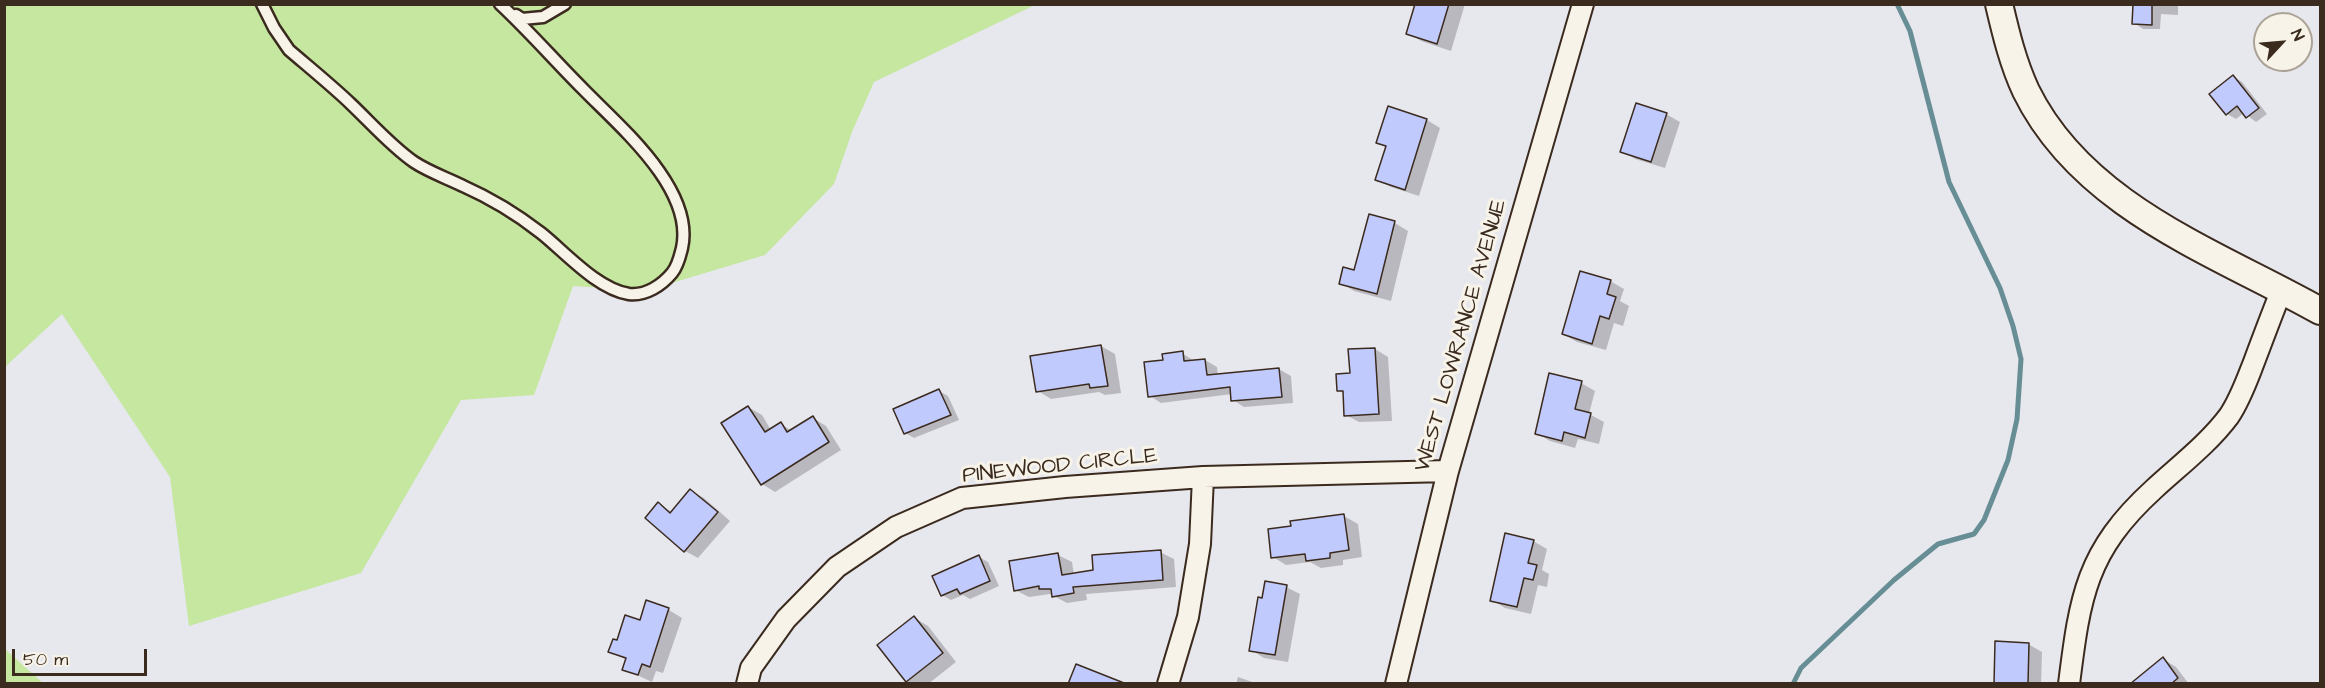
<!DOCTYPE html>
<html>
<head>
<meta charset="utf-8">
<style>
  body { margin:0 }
  #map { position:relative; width:2325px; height:688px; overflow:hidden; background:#e7e7ee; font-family:"Architects Daughter",sans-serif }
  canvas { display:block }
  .frame { position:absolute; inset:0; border:6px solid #3b2a1e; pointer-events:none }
  .north { position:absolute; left:2253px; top:12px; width:60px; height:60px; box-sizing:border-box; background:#f7f3e8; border:2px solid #aca397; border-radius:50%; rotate:64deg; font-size:16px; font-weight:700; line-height:24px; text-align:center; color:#3b2a1e }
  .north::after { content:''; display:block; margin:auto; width:21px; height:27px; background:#3b2a1e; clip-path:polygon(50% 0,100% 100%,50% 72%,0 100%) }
  .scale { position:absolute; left:12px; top:649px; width:135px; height:27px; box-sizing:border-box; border:3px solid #3b2a1e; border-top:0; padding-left:8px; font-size:18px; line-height:21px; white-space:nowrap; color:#3b2a1e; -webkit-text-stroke:4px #f7f3e8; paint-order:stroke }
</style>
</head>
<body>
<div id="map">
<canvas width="2325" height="688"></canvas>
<div class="frame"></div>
<div class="north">N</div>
<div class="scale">50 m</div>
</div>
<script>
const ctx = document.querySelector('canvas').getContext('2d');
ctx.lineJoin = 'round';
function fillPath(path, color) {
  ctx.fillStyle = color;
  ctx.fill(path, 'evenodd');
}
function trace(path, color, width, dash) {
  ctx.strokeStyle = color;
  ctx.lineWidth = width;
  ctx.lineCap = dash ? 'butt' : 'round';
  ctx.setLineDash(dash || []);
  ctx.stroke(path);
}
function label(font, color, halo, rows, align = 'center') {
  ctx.font = font + ' "Architects Daughter",sans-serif';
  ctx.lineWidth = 6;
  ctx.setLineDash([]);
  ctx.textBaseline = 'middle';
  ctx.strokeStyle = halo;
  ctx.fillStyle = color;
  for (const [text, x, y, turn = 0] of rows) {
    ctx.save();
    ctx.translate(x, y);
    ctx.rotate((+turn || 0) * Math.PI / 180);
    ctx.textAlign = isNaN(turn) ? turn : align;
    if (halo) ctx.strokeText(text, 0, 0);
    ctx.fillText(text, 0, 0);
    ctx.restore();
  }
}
fillPath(new Path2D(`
  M5 5H1035L874 82 852 132 834 184 765 255 645 291 573 286 534 395 461 400 361 573 189 626 170 477 62 314 5 367Z
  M5 649 43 683H5Z`), '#c5e7a0');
fillPath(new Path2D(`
  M1417 4H1465L1451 51 1421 41 1408 33Z
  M2134 4H2178V15L2161 14 2160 29H2143L2134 23Z
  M2234 77 2242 82 2267 114 2256 122 2244 113 2236 119 2227 114Z
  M1666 114 1680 122 1665 168 1635 159 1622 151Z
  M1427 120 1440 128 1419 196 1391 187 1377 180 1387 148 1378 143Z
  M1370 216 1395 223 1408 231 1391 301 1354 291 1341 283 1355 272Z
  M1610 281 1624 289 1620 301 1629 306 1623 326 1614 323 1606 350 1577 342 1563 334Z
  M1101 346 1115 354 1121 393 1105 395 1099 392 1051 399 1038 391Z
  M1375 349 1388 357 1392 421 1359 422 1346 415 1345 394 1338 390Z
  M1182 353 1194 361 1205 360 1217 367 1218 376 1279 369 1291 376 1293 403 1244 407 1233 400 1232 394 1161 403 1150 396 1164 361Z
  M1581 383 1595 391 1589 414 1604 422 1599 444 1578 439 1575 448 1550 441 1536 433Z
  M939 391 948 396 959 420 914 438 905 433Z
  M748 407 762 415 771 430 781 424 792 431 813 418 826 426 841 450 775 492 762 484Z
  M691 491 704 498 730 521 698 558 685 551 659 504 672 512Z
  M1344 516 1358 524 1362 557 1343 560V565L1321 568 1310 562 1286 565 1273 557Z
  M1533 541 1547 549 1542 570 1549 574 1547 587 1538 585 1531 614 1505 608 1492 600Z
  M1160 552 1174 559 1176 587 1086 594 1087 600 1067 603 1050 594 1029 597 1015 590 1058 555 1072 562 1074 575 1095 572Z
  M979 557 988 562 999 586 970 599 963 595 951 600 942 595Z
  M1286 587 1300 594 1288 662 1264 658 1251 650 1263 600Z
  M647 602 669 610 682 618 663 673 656 671 652 682 624 669 627 660 610 652 640 622Z
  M915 618 928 626 956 662 928 684H911L907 681Z
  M2028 644 2042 652 2041 684H1995Z
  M2163 659 2176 667 2189 684H2132Z
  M1238 677 1258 684H1236Z`), '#0003');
trace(new Path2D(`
  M1793 684 1801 668 1894 580 1938 544 1974 534 1984 520 2008 460 2017 419 2021 359 2013 326 2000 288 1949 182 1910 31 1897 4`), '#678e95', 5);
const building = new Path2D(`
  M1415 4H1449L1437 44 1406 34Z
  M2133 4H2152V25L2132 24Z
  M2233 75 2259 108 2246 118 2237 106 2226 115 2209 94Z
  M1636 103 1667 113 1651 162 1620 152Z
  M1388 106 1427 119 1405 190 1375 180 1386 146 1376 143Z
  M1369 214 1395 221 1377 294 1339 284 1343 267 1354 270Z
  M1580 271 1611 280 1607 294 1616 297 1609 319 1600 316 1592 344 1562 334Z
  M1101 345 1108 386 1090 388 1089 384 1036 392 1030 356Z
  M1375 348 1379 414 1344 416 1343 391H1337L1336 374 1350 373 1348 349Z
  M1183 351 1184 361 1205 359 1207 375 1279 368 1282 397 1231 401 1230 387 1148 397 1144 362 1163 360 1162 354Z
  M1549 373 1582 381 1575 409 1591 413 1585 438 1564 432 1562 441 1535 434Z
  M939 389 951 415 904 434 893 409Z
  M748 406 765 432 781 422 787 432 813 416 829 442 761 485 721 423Z
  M690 489 718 512 684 552 645 518 658 502 670 513Z
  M1344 514 1349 550 1330 553V558L1306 561 1305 554 1271 558 1268 529 1291 526 1290 521Z
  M1505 533 1534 540 1528 563 1537 565 1533 580 1524 578 1517 607 1490 601Z
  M1161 550 1163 580 1073 587 1074 593 1052 597 1051 589H1039V586L1014 591 1009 561 1058 553 1062 575 1093 570 1092 555Z
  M979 555 990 581 960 594 957 589 941 596 932 576Z
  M1265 581 1287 585 1275 655 1249 651 1258 597 1262 598Z
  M646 600 669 608 650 667 642 664 638 675 622 670 626 658 608 652 613 639 617 640 625 615 640 620Z
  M914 616 943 653 906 682 877 645Z
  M1995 641 2029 643 2028 684H1994Z
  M2163 657 2178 678 2171 684H2130Z
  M1076 664 1124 683V684H1068Z`);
fillPath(building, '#c1cafc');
trace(building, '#3b2a1e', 1.5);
const service = new Path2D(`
  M262 4 274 28 289 50C310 68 331 85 351 104 371 123 391 146 414 162 429 172 447 178 463 186 490 198 518 215 541 233 565 252 597 289 629 294 646 296 662 285 672 273 678 266 680 256 682 248 695 189 619 126 583 89 555 61 529 31 500 4
  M516 15 522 19 543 17 565 4`);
const minor = new Path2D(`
  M1203 477 1448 471
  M747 684 751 668 786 619 837 567 896 527 962 498 1065 487 1203 477 1200 544 1188 617 1168 684
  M1396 684 1448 471 1583 4
  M2069 684C2080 596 2086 551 2154 489 2179 466 2209 443 2229 416 2240 400 2247 380 2254 362 2263 338 2272 314 2282 289`);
const tertiary = new Path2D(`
  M1999 4C2006 34 2013 63 2026 91 2083 207 2215 252 2320 311`);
trace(service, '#3b2a1e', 15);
trace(minor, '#3b2a1e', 24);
trace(tertiary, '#3b2a1e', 30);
trace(service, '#f7f3e8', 10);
trace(minor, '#f7f3e8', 20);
trace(tertiary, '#f7f3e8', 26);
label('22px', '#3b2a1e', '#f7f3e8', [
  ["WEST LOWRANCE AVENUE",1462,336,-74],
  ["PINEWOOD CIRCLE",1060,467,-6]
]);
</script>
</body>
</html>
